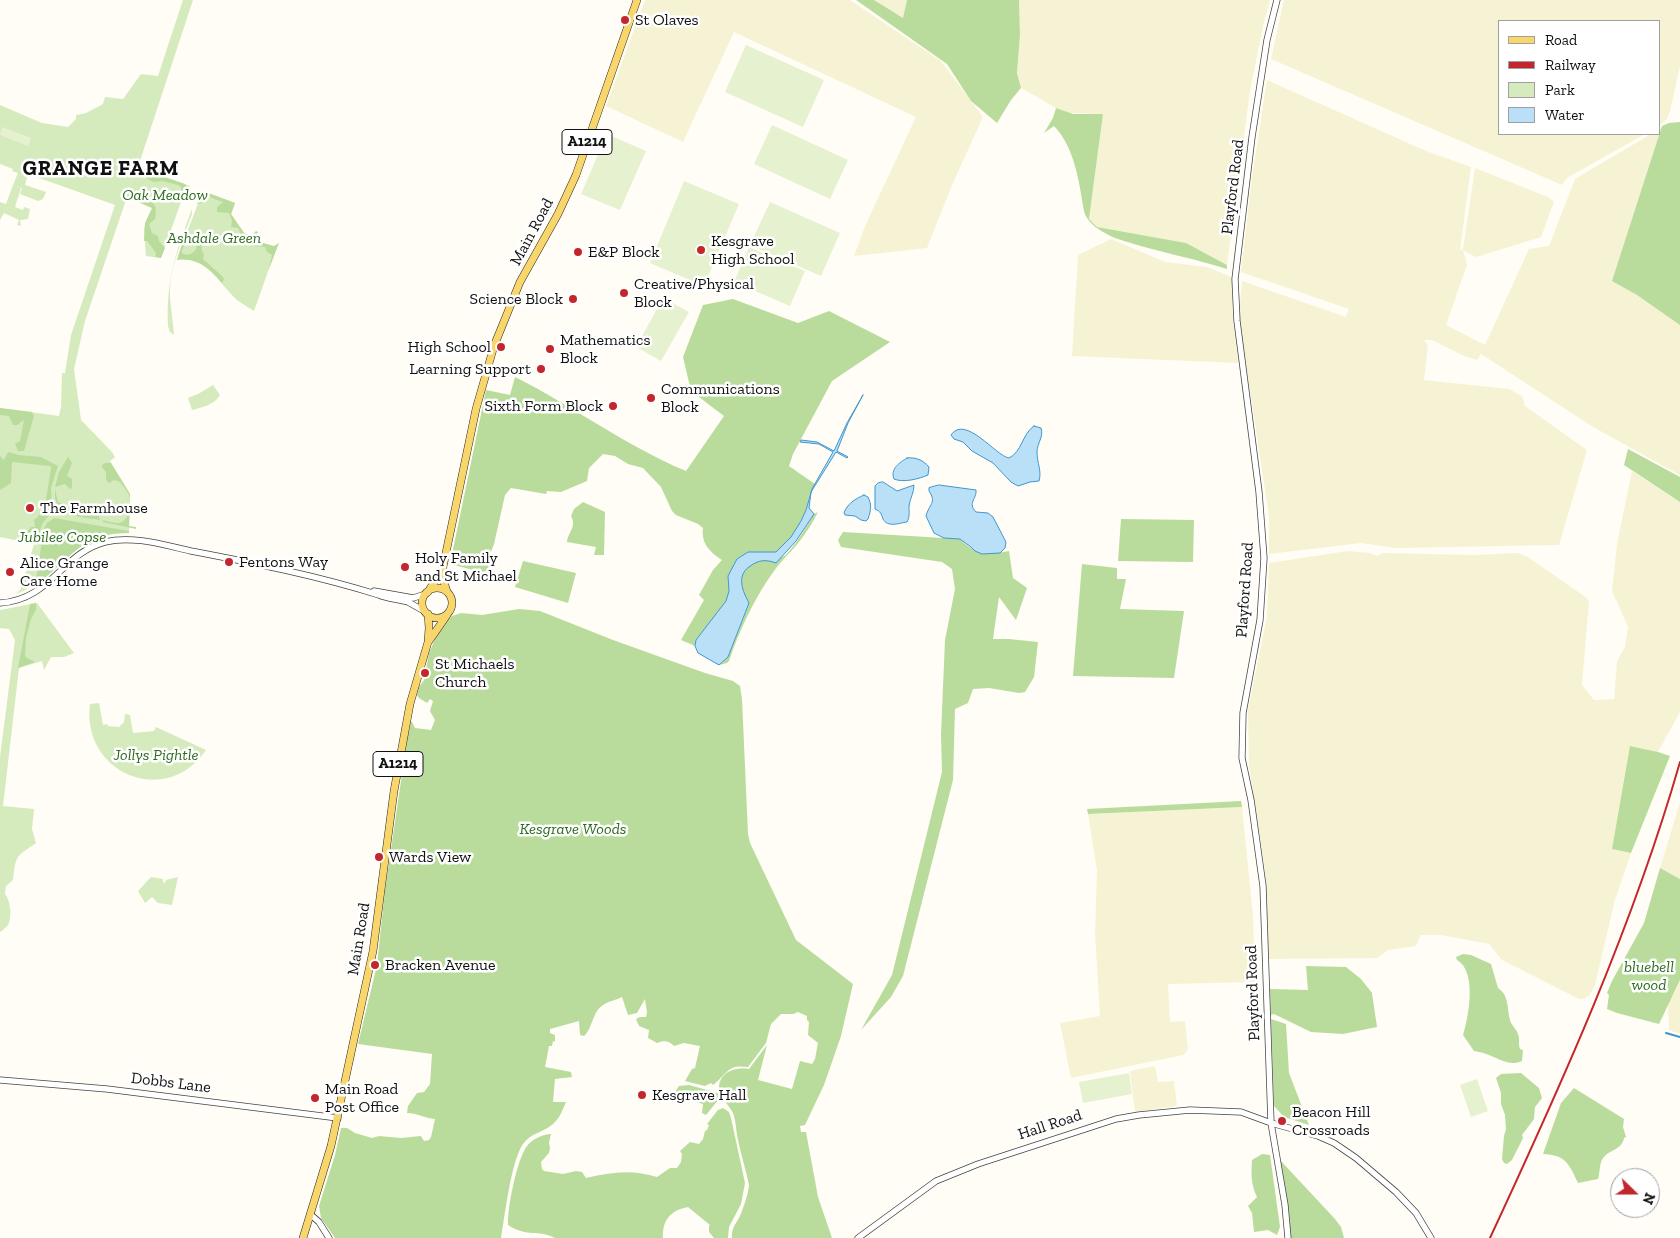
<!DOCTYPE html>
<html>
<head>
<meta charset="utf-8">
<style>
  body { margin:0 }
  #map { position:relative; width:1680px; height:1238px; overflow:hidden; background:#fffdf5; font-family:"Zilla Slab",serif }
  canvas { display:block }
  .legend { position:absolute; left:1498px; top:20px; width:162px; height:115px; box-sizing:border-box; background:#fff; border:1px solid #a0a0a0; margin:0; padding:6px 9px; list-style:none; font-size:15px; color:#111 }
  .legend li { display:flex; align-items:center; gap:10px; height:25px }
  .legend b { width:25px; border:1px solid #a0a0a0 }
  .north { position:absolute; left:1610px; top:1168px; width:50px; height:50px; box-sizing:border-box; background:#fff; border:1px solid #a0a0a0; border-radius:50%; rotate:112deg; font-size:14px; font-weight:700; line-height:20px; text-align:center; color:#111 }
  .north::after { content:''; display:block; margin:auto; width:18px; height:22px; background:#c4262e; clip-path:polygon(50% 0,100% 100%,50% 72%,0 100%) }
</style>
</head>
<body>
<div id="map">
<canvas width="1680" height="1238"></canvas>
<ul class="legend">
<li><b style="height:6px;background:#f9d66b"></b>Road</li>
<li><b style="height:6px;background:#c4262e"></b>Railway</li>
<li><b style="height:14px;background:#d5ebbd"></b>Park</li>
<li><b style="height:14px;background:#b9e0f7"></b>Water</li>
</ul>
<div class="north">N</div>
</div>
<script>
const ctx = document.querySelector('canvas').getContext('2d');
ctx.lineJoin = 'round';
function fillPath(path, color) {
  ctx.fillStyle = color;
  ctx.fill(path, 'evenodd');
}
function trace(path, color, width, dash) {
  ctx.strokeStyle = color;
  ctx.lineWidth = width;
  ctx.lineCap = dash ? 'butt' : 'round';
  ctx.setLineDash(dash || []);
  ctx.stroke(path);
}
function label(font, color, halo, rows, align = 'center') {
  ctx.font = font + ' "Zilla Slab",serif';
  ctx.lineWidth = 5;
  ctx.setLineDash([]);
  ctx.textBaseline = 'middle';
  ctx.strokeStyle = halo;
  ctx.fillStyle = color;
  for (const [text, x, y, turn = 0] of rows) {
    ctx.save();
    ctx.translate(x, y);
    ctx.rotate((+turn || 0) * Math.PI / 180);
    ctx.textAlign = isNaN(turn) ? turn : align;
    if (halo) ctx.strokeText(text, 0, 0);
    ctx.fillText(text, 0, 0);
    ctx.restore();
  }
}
fillPath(new Path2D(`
  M645 0H850L941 61 983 117 952 185 927 248 854 256 865 226 916 117 734 32 683 142 606 106Z
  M874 0H907L904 18 889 10Z
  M1019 0H1270L1263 26 1250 91 1227 265 1186 243 1097 227 1089 219 1103 114 1069 113 1056 108 1021 88 1017 73 1020 35Z
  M1284 0H1680V66L1670 111 1667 119 1659 126V21H1499V134H1645L1567 178 1562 185 1271 59Z
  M1267 80 1426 151 1471 167 1460 250 1463 249 1475 168 1548 197 1554 202 1541 237 1476 257 1463 250 1467 265 1446 325 1485 345 1529 249 1549 246 1575 179 1651 134H1659V129L1669 123 1618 282 1680 324V475L1593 427 1481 354 1477 360 1464 356 1432 340H1424L1428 346 1424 380 1509 389 1522 396 1525 406 1587 450 1559 545 1396 548 1361 543 1269 554V517L1239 317 1242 281 1346 317 1349 309 1241 272 1252 177Z
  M1111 239 1165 262 1207 267 1232 277 1233 320 1238 363 1072 356 1078 255Z
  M1632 471 1680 502V712L1658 752 1631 746 1612 849 1631 853 1615 900 1595 985 1589 996 1583 999H1579L1502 960 1489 944 1441 935H1421L1416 946 1388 950 1377 958 1268 959 1265 871 1249 765 1248 710 1267 616 1269 563 1348 551 1370 553 1377 556 1382 553 1473 555 1518 553 1528 557 1587 598 1589 602 1582 685 1594 700 1614 699 1617 661 1625 647 1628 627 1612 591 1617 544Z
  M1680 802V879L1660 868Z
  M1242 807 1253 916 1255 982 1168 984 1170 1022 1185 1021 1188 1050 1183 1055 1071 1078 1060 1023 1100 1016 1095 933 1097 871 1088 814Z
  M1680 980V1034L1669 1030 1668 1003 1677 988Z
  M1155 1066 1158 1082 1174 1081 1177 1106 1135 1112 1130 1071Z`), '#f6f3d4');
fillPath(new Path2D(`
  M183 0H193L138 167 190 186 181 202 161 258 146 256 144 229 152 208 127 197 85 321 74 369 81 420 112 452 115 457 110 461 130 494 129 533C69 533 63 577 16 594L21 589 34 544 0 537V408L59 416 61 407 62 373H65L71 335 115 205 28 174 25 185 46 192 43 199 38 201 20 194 22 188 13 185 18 173 12 171 13 169 0 164V105L42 123 68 127 76 119V115L86 113 103 104 105 97 123 99 141 74 158 76Z
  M13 185 21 188 15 207 23 210 24 207 30 209 28 219 20 220 21 226 17 225 19 220 4 213 0 220V202L6 204Z
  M203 191 235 203 231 214 245 236 276 249 254 311C248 307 242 304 237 300 218 283 208 256 177 260L180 250Z
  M192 209V214C182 241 169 267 170 297 171 309 173 322 174 335L170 332 168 326C166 280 176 251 192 209Z
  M213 385 220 395C214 405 203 407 192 410L188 398 198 394Z
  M37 603 74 653 64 657H51L44 670 42 661 19 668 3 806 34 809 32 829 36 843C16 857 16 854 13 880L6 886 5 894C10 900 12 914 9 923 8 926 3 930 0 932V757L15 640 9 629 0 628V610Z
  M99 703 103 725 107 724 108 726 119 727 124 722 125 714 130 715 133 733 154 731 156 727 206 750C166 809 81 773 90 704Z
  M151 877 163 879V882L165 883 166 880 178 877 172 905 158 903 152 897 145 903 138 891Z`), '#d5ebbd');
fillPath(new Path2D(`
  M856 0H874L903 18 907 0H1019L1020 35 1017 73 1021 88 1011 100 997 123 971 101 947 64Z
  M1056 108 1073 114H1103L1089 219 1097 227 1186 243 1227 265V269C1196 259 1164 253 1134 244 1124 241 1113 238 1105 233 1097 229 1086 221 1084 211 1079 182 1075 148 1054 126L1044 133 1053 118Z
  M1680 122V325L1637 295 1612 281 1662 126 1669 123Z
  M136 168 146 170 150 169 156 174 160 173 161 176 185 184 188 189 185 194 182 192 181 187 178 185 162 181 154 182 147 179 144 175 136 173Z
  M203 191 235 203 231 214 245 234 252 235 256 231 258 232 255 238 256 241 274 246 279 243 269 269 272 255 267 252 265 247 254 246 251 242 252 239 247 237 243 239 238 228 231 227 232 221 229 213 217 212V207L223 202C217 200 210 198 206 194L202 203 197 204Z
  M128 195 142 200 149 198C156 207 157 206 155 219L149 224 152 233 158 236 159 241 165 248 161 258 155 257 156 253 147 241H144L145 223 152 208 127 197Z
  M185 235 188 236 189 238 182 250V253C186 256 193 255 196 249 197 247 196 245 197 243L201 242 202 251 204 254 203 259 222 276 224 279 222 283C210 269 197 257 177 260Z
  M733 299 798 323 829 311 890 342 832 381 793 454 789 466 815 484C809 493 809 501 806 510 801 526 789 543 776 552H748L737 559 728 576 729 591 726 601 696 640 695 646 681 640 704 600 699 595 713 570 722 560C710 552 701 544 703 528L698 524 676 515 672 511 661 487 643 468 628 464 615 456 603 454 589 468 587 481 561 492 547 491 546 494 511 488 505 495 494 544 489 557 493 561 488 571 481 572 450 564 486 390 510 395 515 377C573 406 626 446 686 471L724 416 691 391 683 357 703 305Z
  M0 408 32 412 34 416 24 451H18L15 444 20 441 24 420 17 425H13L9 416 0 415Z
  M1628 449 1680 477V502L1624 465Z
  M8 452 19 455 41 457 58 466 51 488 52 512 42 524 38 538 34 535 33 544 25 542 24 539 26 533 31 527H35L34 520C41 516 43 508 44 501L46 500 51 468 50 466 12 462 11 483 0 490V456L4 460Z
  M68 457 72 463 67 476 72 479V488L70 489 65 484 55 487 59 472Z
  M105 463H111L130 494 129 526 136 527V529L103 522V520C107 521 114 523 119 523 129 522 131 504 129 495 127 491 123 486 120 482L114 480 109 483 106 480V472L102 467V465Z
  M55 489 58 502 64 504 66 509 71 511 75 509 80 510 84 507 91 514 98 513 100 520 68 515 58 510 55 498Z
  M583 502 605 512 604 555H594L596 547 567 542C568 532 577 527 571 516L574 509Z
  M818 512C813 522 806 533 799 542 791 552 781 561 774 571 755 597 739 631 729 661L727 663 719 665 728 657 749 604C740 588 735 569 757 561 765 558 777 560 784 556 793 550 808 524 814 514Z
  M54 518 129 531V533C79 532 70 562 35 585L44 528 47 523Z
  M1121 519 1194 520 1193 562 1118 561Z
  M843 532 960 539C976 555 987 555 1009 551L1013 578 1027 588 1016 620 999 597 993 639H1009L1038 642 1034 677 1025 692 1019 693 989 688 973 689 968 703 955 709 953 780 903 976 891 997 861 1030 892 975 942 772 941 734 945 640 955 589 952 569 942 562 841 547 838 540Z
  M523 561 576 573 568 603 515 587Z
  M1082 564 1117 568V579H1126L1120 609 1184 611 1174 678 1073 676Z
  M36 603V610L31 619 26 638 25 656 27 658 35 662 18 668 30 604Z
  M519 609 540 611 613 640 705 673 733 681 740 686 742 699 748 834 750 843 796 940 853 984 841 1036 824 1085 805 1125 800 1126 801 1132H806L818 1197 832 1238H732C731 1228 736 1224 740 1216 744 1206 748 1195 749 1185 746 1170 741 1155 738 1140 736 1131 736 1121 733 1113 729 1105 718 1096 719 1086 721 1071 736 1067 749 1069L767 1045 758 1080 792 1089 800 1061 812 1064 815 1059 818 1043 808 1035 809 1022 807 1020V1016L798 1012 793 1014H781L771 1024 766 1043 748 1067C727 1064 728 1073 713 1085L711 1083 705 1086 685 1081 692 1069 695 1068 700 1046 684 1043 674 1046C670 1041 664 1040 657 1043L648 1038 649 1030 639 1026 636 1019 640 1017H646L647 1013 645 999 637 1013 628 1015 622 997C617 1000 608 1001 603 1005 592 1012 593 1028 584 1036L580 1035 579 1021 550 1029V1033L555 1035V1042L553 1041 552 1046H549L545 1067 571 1072 572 1077 555 1079 553 1102H566C562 1111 559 1121 549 1127 540 1133 530 1134 523 1144 511 1161 505 1215 501 1238H335L321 1218 319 1206 335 1155 341 1128H347L355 1133 372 1138 379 1136 401 1138 421 1136 424 1141 429 1140 431 1137 435 1119C425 1118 417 1113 407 1113L408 1106 417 1093 424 1092 430 1084 432 1054 358 1044 377 965 385 890 407 740 411 722H412L415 728 431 730 435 720 430 711 433 701 430 699 427 703 419 698 417 695 419 687 424 680 429 653 436 637 447 620 452 616 461 613 482 615Z
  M1630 746 1658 752 1670 756 1631 853 1612 849Z
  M1241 801 1242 807 1088 814 1087 809Z
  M1660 868 1680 879V980L1659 1024 1617 1013 1607 1009 1609 995 1607 993 1612 981 1644 923Z
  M1463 954 1471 955 1491 964 1498 988C1509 995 1507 1008 1510 1020 1511 1025 1516 1028 1518 1034 1520 1039 1518 1044 1520 1049L1523 1050 1522 1061C1509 1067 1499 1058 1486 1054 1482 1052 1478 1052 1474 1051L1463 1035C1469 1016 1477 971 1457 960L1456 957Z
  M1306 966 1346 967 1361 979 1372 993 1377 1027 1343 1034 1311 1032 1274 1014 1271 1015 1270 989 1308 990Z
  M1271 1019 1286 1024 1289 1073 1309 1125 1284 1117 1274 1106Z
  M1521 1073 1539 1088 1542 1098 1535 1107 1534 1119 1522 1135 1523 1138 1512 1160 1507 1164 1504 1163 1502 1159 1504 1136 1506 1129 1505 1115 1501 1104V1093L1496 1078 1501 1074Z
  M689 1085 718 1093 719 1099 706 1115 702 1113 703 1104 685 1099 684 1102 681 1101V1095L675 1092 679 1086Z
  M1574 1088 1624 1119 1623 1127 1626 1137 1624 1138C1622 1150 1610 1149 1603 1158 1599 1164 1600 1173 1598 1179L1578 1183C1569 1164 1566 1155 1543 1154L1561 1103Z
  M723 1108 729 1112 731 1118 745 1183 741 1204 729 1227 728 1238H714L709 1232V1226L710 1225 688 1207C671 1210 662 1220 663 1238H555C538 1229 528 1238 508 1225 507 1209 517 1159 527 1146 532 1139 543 1134 551 1134L549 1143 550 1148 549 1153 541 1162 542 1169 544 1171 563 1174 576 1171 582 1172 586 1178C610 1172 633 1169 657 1177L670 1168H677L681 1162 682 1154 680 1151 690 1142 699 1144 703 1139 705 1131 707 1130 709 1125 707 1124 718 1110Z
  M1262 1154 1270 1155 1280 1227 1277 1235 1268 1230 1254 1232 1252 1213 1248 1206 1257 1197C1251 1185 1251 1173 1252 1160Z
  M1280 1160 1335 1219 1341 1227 1344 1238H1291Z`), '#b9dc9c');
fillPath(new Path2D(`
  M746 45 824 80 803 127 725 92Z
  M772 125 848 160 830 199 754 164Z
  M2 127 31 138 28 146 0 135Z
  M607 134 646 151 620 210 581 194Z
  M684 181 739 204 704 286 650 263Z
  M770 202 840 233 821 276 750 245Z
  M749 247 805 271 790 306 734 282Z
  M663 298 689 312 661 361 636 347Z
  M1129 1073 1132 1094 1083 1103 1079 1082Z
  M1477 1079 1488 1111 1471 1117 1460 1085Z`), '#e6f2cf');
const water = new Path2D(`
  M863 395 848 423 837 451 848 457 847 458 836 452 811 492 809 508 814 514 796 541 776 563C765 559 758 560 749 567 736 576 743 592 749 603L728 657 719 665 698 653 695 646 696 640 726 601 729 591 728 576 737 559 748 552H776L791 537 801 521 806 510 812 489 833 452 819 444 800 442 801 440 817 442 834 451 847 423Z
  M1034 426 1041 428C1044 437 1037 443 1037 452 1037 463 1042 471 1039 481L1030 482 1018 486 1011 482 993 463 972 451 963 442 954 439 951 435C965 414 996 456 1009 458 1022 452 1022 434 1034 426Z
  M907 458C916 457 923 460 929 467L928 475C919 479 903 483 894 479 890 469 899 463 907 458Z
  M883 482 897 491 914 485C914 493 910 498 909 506 909 512 910 517 907 522 899 523 888 528 883 519 881 513 881 512 875 509V486L878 483Z
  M939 485 976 490C977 499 967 503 976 512L988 513 993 517 1006 542 1005 548 1000 553 982 554 975 551 971 547 960 539 944 538 934 533 926 516C929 504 937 503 929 491V488Z
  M864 495 868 497C872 505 871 510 868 519L866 521 861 520 855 516 845 515 844 513C847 504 855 499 864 495Z`);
fillPath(water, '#b9e0f7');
trace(water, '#3f96cf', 1);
trace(new Path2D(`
  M1666 1033 1680 1037`), '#3f96cf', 2);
const tertiary = new Path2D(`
  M1277 0 1267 40 1252 137 1235 279 1237 321 1259 492 1264 558 1260 620 1243 713 1242 758 1251 800 1263 886 1271 1123 1285 1205 1288 1238
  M374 591 413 598 426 594
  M0 603C51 600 62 553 105 542 133 535 164 545 191 551 254 563 318 576 379 595 388 599 399 599 408 602L426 612
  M0 1080 107 1089 338 1118
  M311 1215 319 1222 329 1238
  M858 1238 936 1181 978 1164 1116 1119 1139 1115 1190 1110 1241 1112 1271 1123 1318 1136 1334 1143 1356 1158 1396 1192 1416 1213 1431 1238`);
const primary = new Path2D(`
  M422 603a15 15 0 1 1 30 0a15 15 0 1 1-30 0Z
  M428 592 443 567
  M447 592 444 582 443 567 476 409 494 346 520 282 558 214 576 175 637 0
  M429 641 447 615
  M303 1238 331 1146 373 951 394 791 410 704 428 642 429 628 428 614`);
trace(tertiary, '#444', 7);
trace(primary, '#222', 8);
trace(tertiary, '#fff', 5.5);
trace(primary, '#f9d66b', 7);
trace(new Path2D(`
  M1490 1238C1562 1083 1633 926 1680 762`), '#c4262e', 2);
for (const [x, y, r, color] of [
  [625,20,5,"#c4262e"],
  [701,250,5,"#c4262e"],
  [578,252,5,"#c4262e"],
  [624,293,5,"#c4262e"],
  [573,299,5,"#c4262e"],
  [501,347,5,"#c4262e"],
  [550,349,5,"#c4262e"],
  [541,369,5,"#c4262e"],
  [651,398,5,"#c4262e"],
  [613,406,5,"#c4262e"],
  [30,508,5,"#c4262e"],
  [229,562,5,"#c4262e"],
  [405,567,5,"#c4262e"],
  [10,572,5,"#c4262e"],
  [425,673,5,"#c4262e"],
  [379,857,5,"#c4262e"],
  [375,965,5,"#c4262e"],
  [642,1095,5,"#c4262e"],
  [315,1098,5,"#c4262e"],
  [1282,1121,5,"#c4262e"]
]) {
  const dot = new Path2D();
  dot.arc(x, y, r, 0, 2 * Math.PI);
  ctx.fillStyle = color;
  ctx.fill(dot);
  trace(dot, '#fff', 2);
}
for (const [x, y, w] of [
  [587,142,50],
  [398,764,50]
]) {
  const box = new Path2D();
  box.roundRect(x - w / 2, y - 12.5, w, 25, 4);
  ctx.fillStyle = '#fff';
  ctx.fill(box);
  trace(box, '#111', 1);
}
label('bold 15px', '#111', null, [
  ["A1214",587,142],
  ["A1214",398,764]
]);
label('16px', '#111', '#fff', [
  ["St Olaves",635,20],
  ["Kesgrave",711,241],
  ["High School",711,259],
  ["E&P Block",588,252],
  ["Creative/Physical",634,284],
  ["Block",634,302],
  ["Science Block",563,299,"right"],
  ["Mathematics",560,340],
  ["Block",560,358],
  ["High School",491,347,"right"],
  ["Learning Support",531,369,"right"],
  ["Communications",661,389],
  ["Block",661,407],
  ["Sixth Form Block",603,406,"right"],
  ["The Farmhouse",40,508],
  ["Holy Family",415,558],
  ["and St Michael",415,576],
  ["Fentons Way",239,562],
  ["Alice Grange",20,563],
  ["Care Home",20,581],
  ["St Michaels",435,664],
  ["Church",435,682],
  ["Wards View",389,857],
  ["Bracken Avenue",385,965],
  ["Main Road",325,1089],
  ["Post Office",325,1107],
  ["Kesgrave Hall",652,1095],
  ["Beacon Hill",1292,1112],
  ["Crossroads",1292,1130]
], 'left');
label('16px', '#111', '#fff', [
  ["Playford Road",1233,187,-83],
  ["Main Road",532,232,-62],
  ["Playford Road",1245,590,-86],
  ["Main Road",359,939,-81],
  ["Playford Road",1253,993,-92],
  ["Dobbs Lane",171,1083,7],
  ["Hall Road",1050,1125,-18]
]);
label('italic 16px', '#2f6b1f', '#fff', [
  ["Oak Meadow",165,195],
  ["Ashdale Green",214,238],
  ["Jubilee Copse",62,537],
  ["Jollys Pightle",156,755],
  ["Kesgrave Woods",573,829],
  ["bluebell",1649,967],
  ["wood",1649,985]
]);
ctx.letterSpacing = '1px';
label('bold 21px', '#111', '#fff', [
  ["GRANGE FARM",101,169]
]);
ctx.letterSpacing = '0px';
</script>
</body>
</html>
